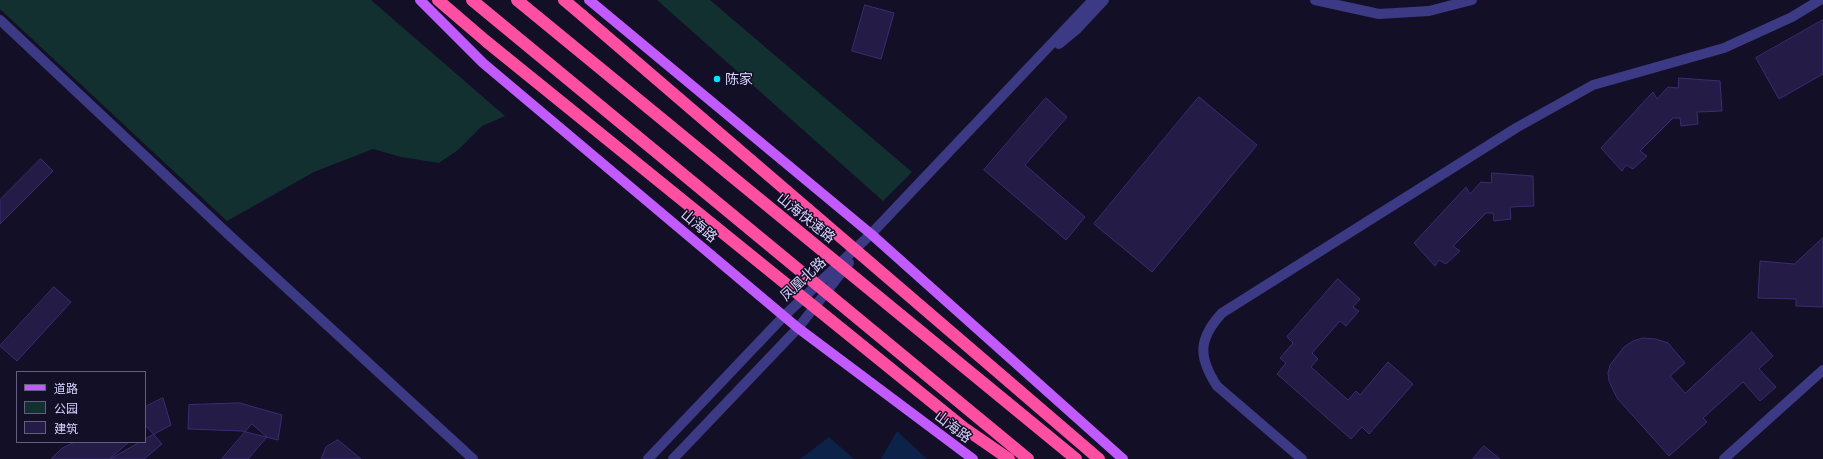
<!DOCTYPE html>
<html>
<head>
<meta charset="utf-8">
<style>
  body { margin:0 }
  #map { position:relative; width:1823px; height:459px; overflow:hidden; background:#130f26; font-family:Ubuntu,"Noto Sans SC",sans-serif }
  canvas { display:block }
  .legend { position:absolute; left:16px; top:371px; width:130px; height:72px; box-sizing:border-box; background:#130f26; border:1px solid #625e7d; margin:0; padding:5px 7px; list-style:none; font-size:12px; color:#d9d4ff }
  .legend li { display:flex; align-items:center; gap:8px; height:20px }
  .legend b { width:20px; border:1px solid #625e7d }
</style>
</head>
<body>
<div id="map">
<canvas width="1823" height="459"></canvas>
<ul class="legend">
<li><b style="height:5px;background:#c25bff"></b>道路</li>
<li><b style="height:11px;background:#12302f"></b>公园</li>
<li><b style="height:11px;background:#241b47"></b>建筑</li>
</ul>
</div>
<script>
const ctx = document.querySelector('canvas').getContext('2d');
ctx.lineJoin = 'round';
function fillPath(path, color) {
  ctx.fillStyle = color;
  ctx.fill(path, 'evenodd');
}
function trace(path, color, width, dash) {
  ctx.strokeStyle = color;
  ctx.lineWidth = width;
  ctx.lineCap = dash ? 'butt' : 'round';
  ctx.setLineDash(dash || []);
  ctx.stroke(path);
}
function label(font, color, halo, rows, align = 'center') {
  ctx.font = font + ' Ubuntu,"Noto Sans SC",sans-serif';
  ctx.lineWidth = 3;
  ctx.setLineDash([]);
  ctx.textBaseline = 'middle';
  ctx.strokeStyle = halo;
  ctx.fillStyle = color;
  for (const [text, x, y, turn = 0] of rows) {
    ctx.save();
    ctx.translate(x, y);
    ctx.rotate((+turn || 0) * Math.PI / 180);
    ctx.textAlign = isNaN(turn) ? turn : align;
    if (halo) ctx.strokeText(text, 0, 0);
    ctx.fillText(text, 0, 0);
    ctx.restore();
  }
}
fillPath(new Path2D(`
  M0 0H371L505 116 482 126 458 150 439 163 401 157 373 149 314 172 227 221 0 9Z
  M657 0H710L912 172 883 201Z`), '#12302f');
fillPath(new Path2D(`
  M897 431 927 459H881Z
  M829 437 854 459H800Z`), '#0c2248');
const building = new Path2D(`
  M865 5 894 13 881 59 852 51Z
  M1823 20V74L1779 99 1756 58Z
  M1679 78 1720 81 1722 111 1697 112 1698 124 1681 126 1680 118H1673L1640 151 1647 156 1633 169 1626 165 1622 171 1601 148 1653 92 1657 99 1668 87 1678 88Z
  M1199 97 1257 145 1152 272 1094 224Z
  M1046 98 1067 117 1025 165 1085 217 1066 240 984 170Z
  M41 159 53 171 0 224V200Z
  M1492 173 1533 176 1534 206 1510 207 1511 219 1494 221 1493 213H1486L1453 246 1460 251 1446 264 1439 260 1435 266 1414 243 1466 187 1470 194 1481 182 1491 183Z
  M1823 238V307L1796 306V299L1758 298 1760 261 1794 264Z
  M1338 279 1360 299 1353 307 1359 311 1346 326 1340 321 1312 353 1318 359 1311 367 1348 400 1356 391 1360 395 1388 362 1413 384 1369 434 1362 427 1351 439 1277 374 1286 363 1280 358 1293 343 1287 337Z
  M54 287 71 302 17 361 0 346Z
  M1752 332 1773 356 1759 369 1776 387 1760 401 1743 382 1703 418 1707 422 1669 456 1617 398 1609 381 1608 373 1610 365 1624 347 1633 341 1643 338 1656 339 1668 343 1685 363 1670 376 1685 393Z
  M163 398 171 425 145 439V407Z
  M240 403 282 415 278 440 242 431 188 429 189 405Z
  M252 424 267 437 248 459H222Z
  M147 427 162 444 144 459H109L129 442H145V428Z
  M338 440 361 459H321L326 447Z
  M75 442H140L110 459H51L61 449Z
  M1484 446 1500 459H1473Z`);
fillPath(building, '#241b47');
trace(building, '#3b2d73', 1);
trace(new Path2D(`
  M1315 0 1379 14 1429 11 1472 0
  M0 20 229 235 473 459
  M1059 44 1076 30 1104 0
  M648 459 784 316 871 234 1093 0
  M673 459 798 328 849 263
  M1302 459 1217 386C1198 357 1198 339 1222 313L1516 128 1593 85 1724 48 1792 17 1820 0
  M1724 459 1823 370`), '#3d3a85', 10);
trace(new Path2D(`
  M420 0 483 63 798 328 973 459
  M589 0 871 234 1123 459`), '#c25bff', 10);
trace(new Path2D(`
  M438 0 487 42
  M564 0 583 16`), '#ff4fa3', 12);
trace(new Path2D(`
  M472 0 1028 459
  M517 0 1076 459
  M583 16 1099 459
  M487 42 964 428 1009 459`), '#ff4fa3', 12);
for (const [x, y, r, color] of [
  [717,79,4,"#00e5ff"]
]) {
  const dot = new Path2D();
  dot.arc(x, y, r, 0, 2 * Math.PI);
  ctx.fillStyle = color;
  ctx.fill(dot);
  trace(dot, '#130f26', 1.5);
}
label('14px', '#d9d4ff', '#130f26', [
  ["陈家",725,79]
], 'left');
label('14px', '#d9d4ff', '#130f26', [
  ["山海快速路",806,218,39],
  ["山海路",699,226,40],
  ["凤凰北路",803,279,-43],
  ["山海路",953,427,37]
]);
</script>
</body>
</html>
